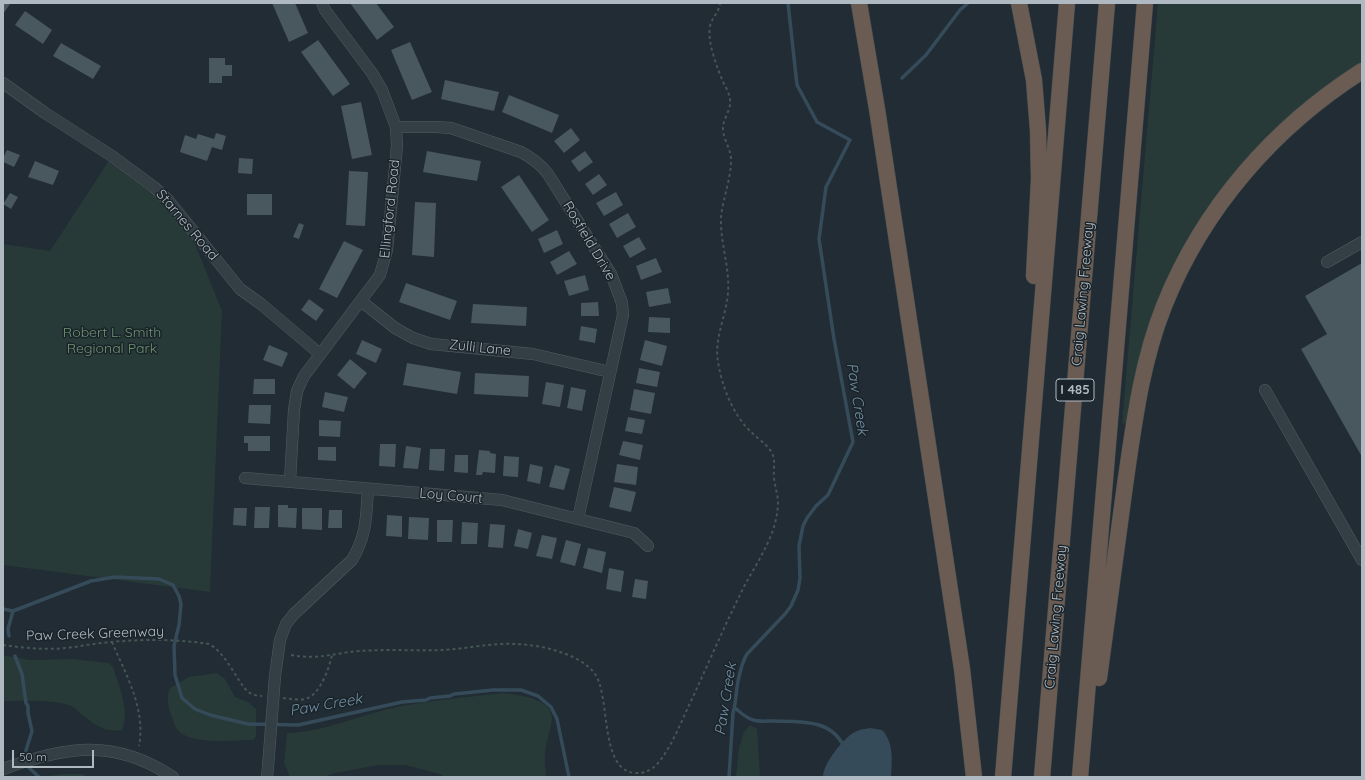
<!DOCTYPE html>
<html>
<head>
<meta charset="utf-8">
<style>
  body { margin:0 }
  #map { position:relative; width:1365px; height:780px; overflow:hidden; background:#212c34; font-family:Quicksand,sans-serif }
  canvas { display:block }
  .frame { position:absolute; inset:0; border:4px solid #aeb9c1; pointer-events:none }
  .scale { position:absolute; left:12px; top:750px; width:82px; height:18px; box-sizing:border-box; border:2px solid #aeb9c1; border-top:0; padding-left:5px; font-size:12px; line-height:14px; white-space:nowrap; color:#aeb9c1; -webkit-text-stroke:3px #1a2329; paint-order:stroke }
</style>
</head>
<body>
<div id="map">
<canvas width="1365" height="780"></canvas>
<div class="frame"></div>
<div class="scale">50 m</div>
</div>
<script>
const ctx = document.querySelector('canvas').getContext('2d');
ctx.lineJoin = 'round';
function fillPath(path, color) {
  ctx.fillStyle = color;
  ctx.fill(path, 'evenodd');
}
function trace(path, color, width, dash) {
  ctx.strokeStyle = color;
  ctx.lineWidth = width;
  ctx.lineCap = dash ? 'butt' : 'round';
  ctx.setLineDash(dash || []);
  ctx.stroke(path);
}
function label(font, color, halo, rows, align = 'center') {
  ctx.font = font + ' Quicksand,sans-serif';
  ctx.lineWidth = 3;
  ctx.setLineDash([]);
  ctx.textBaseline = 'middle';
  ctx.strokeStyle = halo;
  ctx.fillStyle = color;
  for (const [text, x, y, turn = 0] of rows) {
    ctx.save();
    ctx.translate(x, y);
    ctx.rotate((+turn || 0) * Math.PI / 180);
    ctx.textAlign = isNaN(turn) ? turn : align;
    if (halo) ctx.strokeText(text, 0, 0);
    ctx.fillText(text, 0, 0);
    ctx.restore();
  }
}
fillPath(new Path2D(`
  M1158 3H1362V62L1283 122 1223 189 1180 256 1127 424 1122 423Z
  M112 156 154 187 187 224 222 311 210 592 3 565V244L50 251Z
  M3 655 30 660 72 659 109 663 113 667C119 686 130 711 122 730 104 733 94 724 81 714 78 711 74 707 71 706 56 699 20 701 3 701Z
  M217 673 225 679 235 697 248 702 256 709V736L254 740C235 740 189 746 177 729 175 726 173 721 172 717 168 708 166 697 170 688L189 677Z
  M503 693C518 695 552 698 552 718 551 731 545 743 545 755 544 762 546 770 546 777H445L440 774 405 765H379L335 773 323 777H290L284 763 287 733C324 732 360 715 397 707 432 700 468 697 503 693Z
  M750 725 757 729 760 777H736L739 748 744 732Z
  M64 774H83L87 777H40Z`), '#273a37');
fillPath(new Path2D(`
  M870 728 882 730C894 742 892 761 891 777H823C823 764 843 738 855 732 860 729 865 729 870 728Z`), '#364b5a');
trace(new Path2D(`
  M902 78 926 55 960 10 968 3
  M3 609 13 611 91 581 115 577 159 579 173 585 179 596 181 604 179 625 174 646 175 675 182 698 195 709 210 715 248 724 298 725 402 702 426 700 430 698 450 696 454 694 493 690H521L538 696 551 707 557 719 569 777
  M9 636 8 629 13 611
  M15 656 22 674 26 703 28 706V713L32 731 23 760
  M735 708C740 712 746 718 753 720 759 722 766 721 772 721 798 722 831 718 844 747
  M25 764 39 777
  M729 777 733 713C736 703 736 692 738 681 740 672 742 662 747 654L785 614 791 606 798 590 800 578 799 546 803 526 807 518 816 506 828 495 853 442 834 339 819 239 826 187 850 140 817 122 797 85 788 3`), '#364b5a', 3.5);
fillPath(new Path2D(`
  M3 3 10 4 3 14Z
  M272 3H295L308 33 289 42Z
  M350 3H376L394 27 377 40Z
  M25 11 52 30 43 44 15 25Z
  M318 40 350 84 333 96 301 52Z
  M410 42 432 92 412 100 391 50Z
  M61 43 101 66 93 79 53 56Z
  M209 58H225V65H232V76H222V83H209Z
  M445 80 499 92 494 111 441 99Z
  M509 95 559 115 552 133 502 112Z
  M361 102 372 155 352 159 341 106Z
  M571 128 580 140 564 153 554 141Z
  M216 133 226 136 222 150 212 147 207 161 180 152 185 135 196 139 198 134 214 139Z
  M7 150 20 155 14 167 3 162V158Z
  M427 151 481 161 477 181 423 172Z
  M585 151 593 162 579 172 571 161Z
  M239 158 253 159 252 174 238 173Z
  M35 161 59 171 53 185 28 177Z
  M349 171 368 172 365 226 346 225Z
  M599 174 607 185 593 195 585 184Z
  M519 175 549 220 532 232 501 187Z
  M616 192 623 205 604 216 596 203Z
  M10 193 18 197 11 209 3 204Z
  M247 194H272V215H247Z
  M415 202 436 203 434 257 412 255Z
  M628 213 636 227 617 238 609 224Z
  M299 223 304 225 299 239 293 237Z
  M557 230 563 244 544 253 538 239Z
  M639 237 646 249 630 258 623 246Z
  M344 241 363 250 337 298 319 289Z
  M569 251 577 264 557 275 550 262Z
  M656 258 662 272 641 280 636 266Z
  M1362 263V457L1301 349 1327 334 1305 296Z
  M585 275 589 290 569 296 564 281Z
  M406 283 457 301 450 320 399 302Z
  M668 288 671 303 649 307 646 292Z
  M309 299 324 310 316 321 301 310Z
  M598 302 599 316H581V303Z
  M473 304 527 307 526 326 471 323Z
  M649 317 670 318V333L648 332Z
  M581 326 597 329 595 343 579 340Z
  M362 340 382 349 376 363 356 354Z
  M645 340 667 346 662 366 640 360Z
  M269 345 288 353 282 367 263 360Z
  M350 359 367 373 354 389 337 375Z
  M407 363 461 372 457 394 403 385Z
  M639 368 660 372 657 387 636 383Z
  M475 373 529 376 528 397 474 394Z
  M254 379H275V394H253Z
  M546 382 564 385 560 407 542 404Z
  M571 387 586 390 582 411 567 408Z
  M634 389 655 393 651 414 630 410Z
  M325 392 348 397 344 412 322 407Z
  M249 405H271L270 424 248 423Z
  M628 417 645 420 642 434 625 431Z
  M319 420 341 421 340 437 319 436Z
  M244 436H270V451H248V443H244Z
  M623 441 643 445 640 460 619 455Z
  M380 444H396L395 467 379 466Z
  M406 446 421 448 418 469 403 468Z
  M318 447H336V461L318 460Z
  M430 449H445L444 471 429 470Z
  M479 450 490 451V453L496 454 495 473 483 472 482 475H476Z
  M455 455H468V473L454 472Z
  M504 456 519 457 518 477 503 476Z
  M530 464 543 467 540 484 527 481Z
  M617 464 638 467 636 485 614 482Z
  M555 465 570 469 564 490 549 487Z
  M614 487 636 492 631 512 609 507Z
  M278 505H288V508H297L296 528 278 527Z
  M255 507H270L269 528H254Z
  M234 508H247L246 526 233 525Z
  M302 508H322V530L302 529Z
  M329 510H342V528H328Z
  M387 515 402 516V537L386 536Z
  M409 517 429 518 428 540 408 539Z
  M437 520H453L452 542H437Z
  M462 522 478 523 477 544H461Z
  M490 524 505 525 503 548 488 547Z
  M518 529 532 533 528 549 514 546Z
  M542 535 557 538 552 559 536 556Z
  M566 540 581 544 575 566 560 562Z
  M588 548 606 552 602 573 583 568Z
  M609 568 624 571 621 592 606 589Z
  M635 579 648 581 646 599 632 597Z`), '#49575f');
const minor = new Path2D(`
  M3 83 45 113 112 156 154 187 168 200 240 289 261 304 320 354
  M396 127H436L451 128 521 152C532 158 541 164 548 174L611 274 622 303 623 315 578 519
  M1327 262 1362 242
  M361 301 395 328 413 338 431 344 533 354 610 372
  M1265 390 1362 560
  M245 478 502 500 634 533 648 546
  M290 481 294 410 297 391 304 376 380 275 387 250 397 146 396 127 382 90 372 73 325 10 322 3
  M275 676 280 640 286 624 294 614 352 560C367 534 366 518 368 489
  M3 769C66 746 114 738 173 777
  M267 777 268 767`);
const highway = new Path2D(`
  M859 3 877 109 962 669 974 777
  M1019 3 1034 80 1038 130 1039 179 1034 276
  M1099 678C1108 614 1116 549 1125 485 1134 424 1141 364 1164 306 1203 208 1274 127 1362 71
  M1003 777 1067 3
  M1042 777 1107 3
  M1080 777 1145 3`);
trace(minor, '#515c62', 12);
trace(highway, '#3e494f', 17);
trace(new Path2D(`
  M112 642C126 675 146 709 139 746
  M3 645C24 648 45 650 67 648 82 646 97 643 112 642 144 639 178 639 209 644 226 653 235 678 248 692L254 695 262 696
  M291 655C318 660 334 653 360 651 388 649 416 651 443 650 462 649 481 645 500 644 526 643 552 647 575 658 583 662 590 667 595 674 611 697 599 772 636 773 647 774 656 767 662 758 674 741 682 720 691 701 707 667 722 631 739 597 753 566 777 539 778 503 778 495 775 487 774 478 773 470 776 461 772 453 767 444 757 438 750 431 732 413 722 386 718 362 714 338 726 317 728 293 730 267 720 243 721 217 723 198 731 179 731 160 731 149 724 141 723 130 722 119 732 110 730 99 729 93 726 87 723 82 717 67 707 42 710 26 712 17 719 13 720 3
  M283 698C290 699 301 701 308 698 321 692 329 668 332 655`), '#445655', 2, [3, 3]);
trace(minor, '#343e45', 11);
trace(highway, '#6a5c52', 16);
const minorBridge = new Path2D(`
  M268 767 275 676`);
trace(minorBridge, '#515c62', 12, []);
trace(minorBridge, '#343e45', 11);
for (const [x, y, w] of [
  [1075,390,38]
]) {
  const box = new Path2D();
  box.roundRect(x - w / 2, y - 11, w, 22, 3);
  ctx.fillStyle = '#1a2329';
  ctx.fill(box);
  trace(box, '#aeb9c1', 1);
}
label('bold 13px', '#aeb9c1', null, [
  ["I 485",1075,390]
]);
label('14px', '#aeb9c1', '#1a2329', [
  ["Ellingford Road",390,209,-84],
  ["Starnes Road",187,225,50],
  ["Rosfield Drive",589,241,59],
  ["Craig Lawing Freeway",1083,294,-85],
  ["Zulli Lane",480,348,6],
  ["Loy Court",451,496,5],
  ["Craig Lawing Freeway",1056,617,-85],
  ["Paw Creek Greenway",95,634,-2]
]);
label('14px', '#709571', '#1a2329', [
  ["Robert L. Smith",112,333],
  ["Regional Park",112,349]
]);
label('italic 15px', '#718fa3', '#1a2329', [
  ["Paw Creek",857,399,81],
  ["Paw Creek",726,699,-81],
  ["Paw Creek",326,705,-10]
]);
</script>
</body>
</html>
